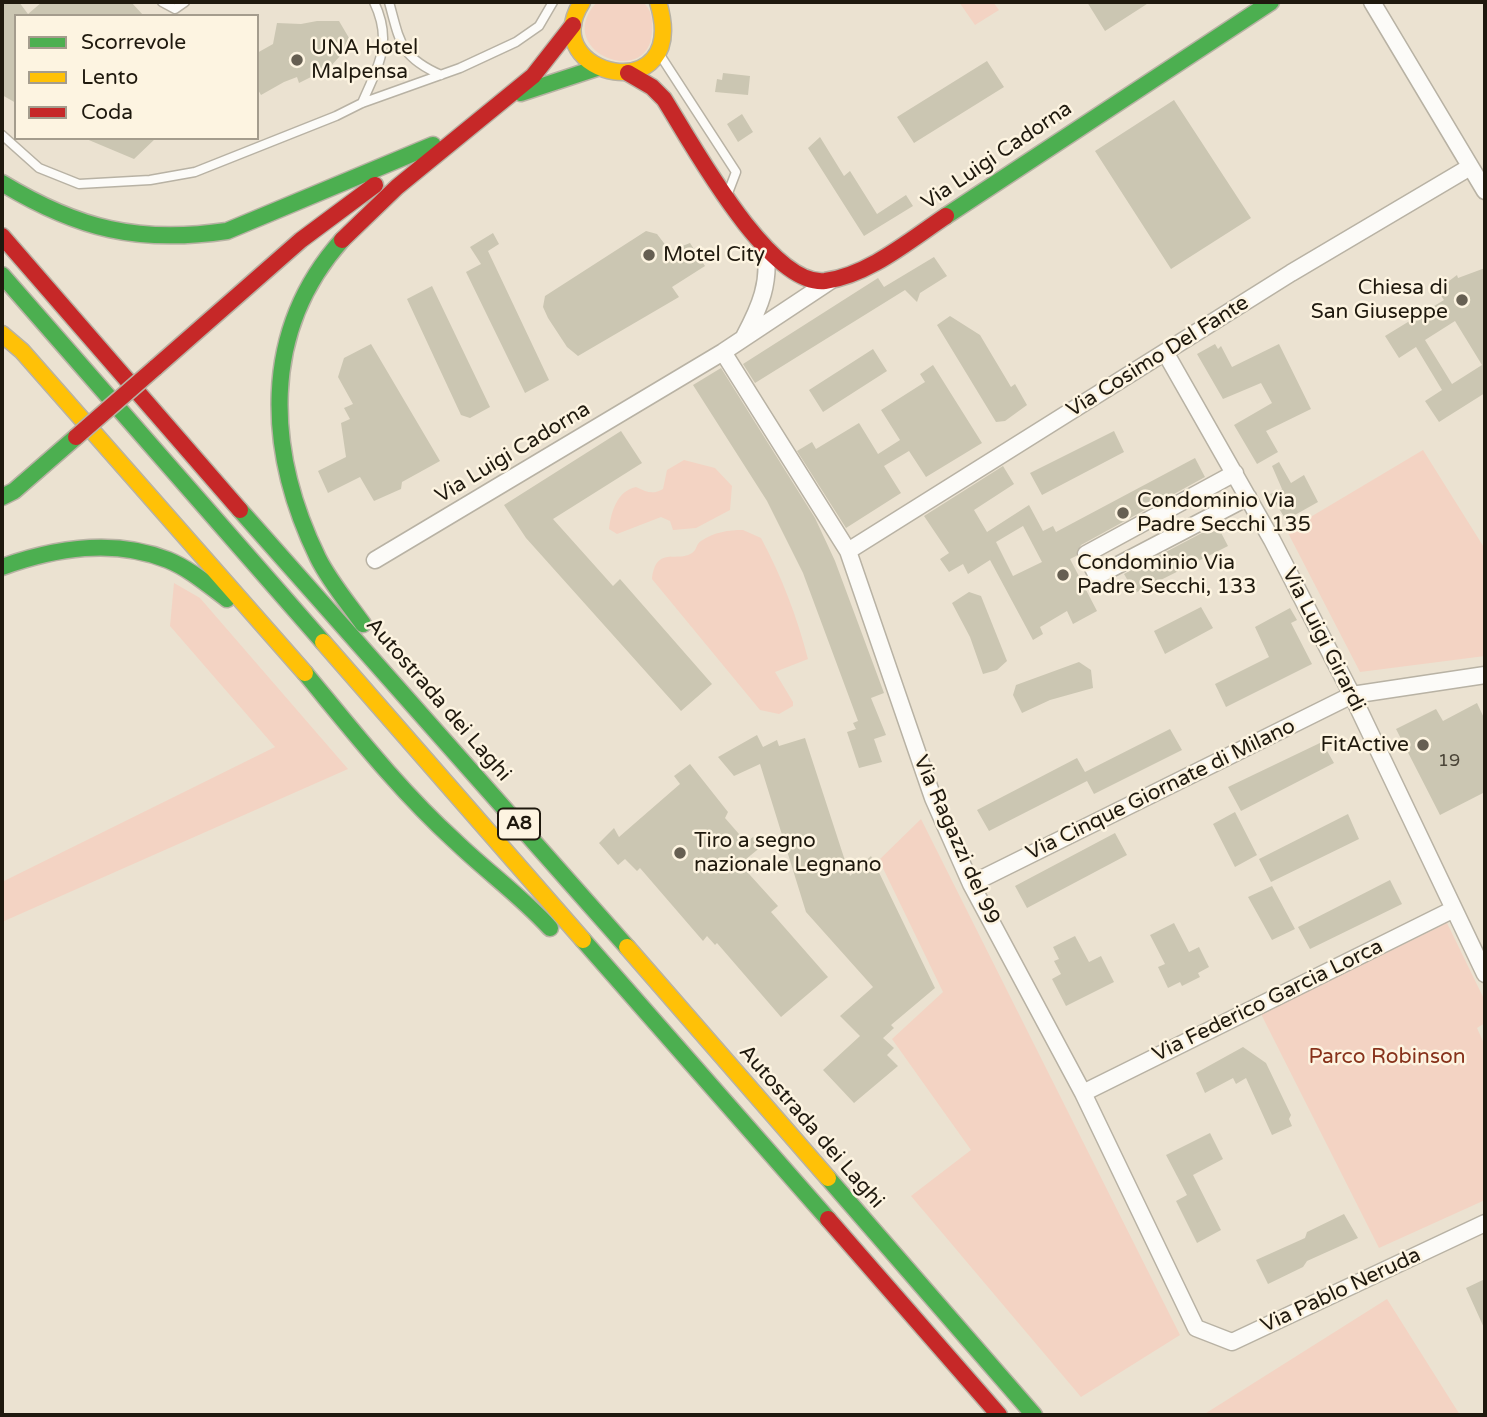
<!DOCTYPE html>
<html>
<head>
<meta charset="utf-8">
<style>
  body { margin:0 }
  #map { position:relative; width:1487px; height:1417px; overflow:hidden; background:#ebe2d1; font-family:"Varela Round",sans-serif }
  canvas { display:block }
  .frame { position:absolute; inset:0; border:4px solid #1f190e; pointer-events:none }
  .legend { position:absolute; left:14px; top:14px; width:245px; height:126px; box-sizing:border-box; background:#fdf4e1; border:2px solid #a49c8d; margin:0; padding:9px 12px; list-style:none; font-size:21px; color:#1f190e }
  .legend li { display:flex; align-items:center; gap:14px; height:35px }
  .legend b { width:35px; border:2px solid #a49c8d }
</style>
</head>
<body>
<div id="map">
<canvas width="1487" height="1417"></canvas>
<div class="frame"></div>
<ul class="legend">
<li><b style="height:9px;background:#4caf50"></b>Scorrevole</li>
<li><b style="height:9px;background:#ffc107"></b>Lento</li>
<li><b style="height:9px;background:#c62828"></b>Coda</li>
</ul>
</div>
<script>
const ctx = document.querySelector('canvas').getContext('2d');
ctx.lineJoin = 'round';
function fillPath(path, color) {
  ctx.fillStyle = color;
  ctx.fill(path, 'evenodd');
}
function trace(path, color, width, dash) {
  ctx.strokeStyle = color;
  ctx.lineWidth = width;
  ctx.lineCap = dash ? 'butt' : 'round';
  ctx.setLineDash(dash || []);
  ctx.stroke(path);
}
function label(font, color, halo, rows, align = 'center') {
  ctx.font = font + ' "Varela Round",sans-serif';
  ctx.lineWidth = 5;
  ctx.setLineDash([]);
  ctx.textBaseline = 'middle';
  ctx.strokeStyle = halo;
  ctx.fillStyle = color;
  for (const [text, x, y, turn = 0] of rows) {
    ctx.save();
    ctx.translate(x, y);
    ctx.rotate((+turn || 0) * Math.PI / 180);
    ctx.textAlign = isNaN(turn) ? turn : align;
    if (halo) ctx.strokeText(text, 0, 0);
    ctx.fillText(text, 0, 0);
    ctx.restore();
  }
}
fillPath(new Path2D(`
  M597 2H643C652 11 653 19 652 32 649 90 551 51 597 2Z
  M959 2H993L999 10 975 25Z
  M1423 450 1485 549V656L1360 672 1287 531Z
  M684 460 715 468 732 486 730 510 696 528 673 530 670 521 661 517 617 534 609 529C611 512 617 491 636 487 646 492 653 495 663 489L667 470Z
  M743 530 761 538C782 577 797 617 808 659L775 672 793 702V706L779 714 760 710 652 579C656 545 677 563 692 553 697 550 696 544 701 541 714 532 729 530 743 530Z
  M174 583 200 598 348 769 2 922V882L275 747 170 626Z
  M921 819 1180 1335 1081 1397 911 1196 971 1150 892 1039 943 992 879 860Z
  M1447 923 1485 1001V1023L1477 1028 1485 1046V1200L1379 1248 1261 1014Z
  M1387 1299 1460 1415H1203Z`), '#f3d3c3');
fillPath(new Path2D(`
  M2 2H19L28 14 42 2H131L144 16H16V103L2 95Z
  M1087 2H1150L1105 31Z
  M317 21H339L352 43 329 68 299 83 297 77 284 82 261 95 257 88V53L273 44 277 23 301 24Z
  M987 61 1004 87 914 143 897 117Z
  M723 73 750 76 748 95 715 92 717 79 722 80Z
  M1174 100 1251 218 1171 269 1095 151Z
  M742 114 753 132 738 142 727 124Z
  M820 137 844 176 850 171 877 214 906 195 913 206 864 236 808 148Z
  M84 138H156L134 159Z
  M646 231 657 234 670 251 690 243 705 266 672 287 679 297 578 356 567 347 548 318 543 307 545 296Z
  M493 233 499 244 488 251 549 380 525 393 466 272 481 264 470 247Z
  M934 257 947 276 920 293 917 302 905 290 755 383 743 364 878 278 884 287Z
  M1485 268V393L1439 422 1425 401 1442 390 1416 347 1399 358 1385 336 1444 300 1437 290 1457 275 1458 278ZM1455 321 1482 365 1452 384 1425 340Z
  M432 286 490 407 470 418 461 415 407 299Z
  M950 316 980 335 1011 387 1015 384 1027 405 1005 421 996 422 937 325Z
  M371 344 440 461 402 482 401 489 374 501 360 477 328 493 318 471 346 457 341 423 350 419 344 408 353 404 338 377 344 358Z
  M1215 344 1218 349 1221 346 1232 367 1279 344 1311 409 1266 431 1278 452 1257 464 1234 425 1272 403 1261 383 1223 399 1197 354Z
  M873 349 887 371 823 412 809 390Z
  M933 365 982 443 926 477 909 451 884 466 901 493 846 528 797 451 812 442 816 449 859 423 878 454 900 440 881 410 925 382 920 374Z
  M721 368 815 518 835 561 884 693 871 698 886 735 874 739 882 762 859 768 847 732 856 729 853 723 858 721 803 573 767 501 693 385Z
  M621 431 642 463 553 519 613 586 620 579 712 684 681 711 526 538 504 505Z
  M1114 431 1124 452 1042 495 1030 473Z
  M1195 458 1205 477 1081 545 1076 556 1070 559 1097 611 1073 624 1067 611 1040 627 1043 634 1033 640 990 560 968 574 963 564 949 572 940 559 949 553 924 516 1003 466 1014 484 974 510 987 532 1029 505 1043 531 1053 526 1056 532ZM1023 526 1042 562 1013 576 996 542Z
  M1279 462 1291 483 1304 475 1318 502 1286 520 1270 494 1282 489 1272 466Z
  M1217 525 1228 546 1135 593 1124 574Z
  M969 592 981 596 1007 661 997 670 983 674 970 637 952 603Z
  M1201 607 1213 628 1165 654 1154 631Z
  M1290 608 1297 620 1291 623 1312 664 1226 707 1215 684 1269 657 1255 627Z
  M1079 662 1091 670 1093 688 1050 700 1022 713 1013 695 1016 685Z
  M1477 703 1485 720V792L1440 815 1396 729 1436 709 1443 721Z
  M1170 729 1182 750 1094 794 1087 781 989 831 977 810 1077 758 1085 772Z
  M757 735 763 747 777 740 779 746 805 738 850 876 871 856 935 988 891 1025 894 1028 883 1038 894 1048 887 1055 898 1066 854 1103 823 1070 860 1036 840 1016 873 987 806 912 760 764 734 776 718 757Z
  M1322 742 1334 763 1241 811 1228 787Z
  M690 764 728 812 725 818 746 842 753 837 762 846 740 864 778 906 771 912 828 977 781 1017 717 943 715 945 707 936 703 941 640 868 637 871 625 859 618 865 599 843 614 828 619 837 680 784 674 776Z
  M1235 812 1257 855 1235 867 1213 824Z
  M1348 814 1359 839 1271 882 1259 859Z
  M1115 833 1127 855 1027 908 1015 886Z
  M1390 880 1402 904 1310 949 1298 927Z
  M1272 886 1295 929 1272 940 1248 897Z
  M1174 923 1189 952 1199 947 1209 967 1198 973 1200 977 1182 986 1180 982 1168 988 1158 967 1165 964 1150 935Z
  M1075 936 1089 962 1101 956 1114 982 1066 1006 1052 979 1061 974 1054 961 1059 959 1053 947Z
  M1243 1047 1266 1063 1291 1115 1289 1119 1292 1126 1272 1135 1246 1078 1236 1084 1233 1078 1205 1093 1196 1073Z
  M1210 1133 1223 1159 1193 1175 1221 1230 1197 1243 1176 1201 1187 1195 1166 1155Z
  M1344 1214 1358 1238 1307 1261 1303 1267 1268 1284 1256 1260 1305 1238 1307 1232Z
  M1485 1279V1330L1466 1288Z`), '#cbc6b2');
const lane = new Path2D(`
  M162 2 175 9 185 2
  M389 2C400 42 400 57 441 75
  M660 55 736 172 728 193
  M362 103C379 64 393 42 374 2
  M2 135 39 168 79 184 150 180 195 172 336 116 362 103 460 68 516 42 539 26 553 2`);
const street = new Path2D(`
  M1372 2 1485 191
  M744 337C760 307 771 282 765 247
  M723 352 848 551 933 798 971 884 1083 1093 1196 1328 1232 1342 1485 1223
  M1165 352 1272 540 1352 695 1485 974
  M1235 473 1086 554 1097 576 1248 497
  M848 551 1291 273 1470 167
  M375 560 723 352 830 281
  M971 884 1352 695 1485 675
  M1083 1093 1454 909`);
const fast = new Path2D(`
  M521 93 597 68
  M2 183C78 229 139 244 227 231L433 145
  M946 216 1271 2
  M342 240C260 332 266 451 318 558 330 582 348 603 363 624
  M2 275 323 642
  M2 497 14 491 76 437
  M240 510 627 947
  M2 567C55 548 113 538 168 560 190 569 208 585 227 599
  M305 673C353 731 399 790 455 841 486 871 521 896 550 928
  M583 940 828 1219
  M828 1178 1034 1415`);
const slow = new Path2D(`
  M582 2C533 77 692 112 658 2
  M2 334 22 351 305 673
  M323 642 583 940
  M627 947 828 1178`);
const jam = new Path2D(`
  M628 73 652 87 664 99C691 142 769 287 825 281 869 275 910 240 946 216
  M2 236 240 510
  M342 240 397 187 533 76 573 25
  M155 368 301 240 375 185
  M828 1219 999 1415`);
trace(lane, '#b8b2a4', 11);
trace(street, '#b8b2a4', 19);
trace(fast, '#b8b2a4', 19);
trace(slow, '#b8b2a4', 19);
trace(jam, '#b8b2a4', 19);
trace(lane, '#fcfbf8', 8);
trace(street, '#fcfbf8', 16);
trace(fast, '#4caf50', 16);
trace(slow, '#ffc107', 16);
trace(jam, '#c62828', 16);
const jamBridge = new Path2D(`
  M76 437 155 368`);
trace(jamBridge, '#b8b2a4', 19, []);
trace(jamBridge, '#c62828', 16);
for (const [x, y, r, color] of [
  [297,60,7,"#665f52"],
  [649,255,7,"#665f52"],
  [1462,300,7,"#665f52"],
  [1123,513,7,"#665f52"],
  [1063,575,7,"#665f52"],
  [1423,745,7,"#665f52"],
  [680,853,7,"#665f52"]
]) {
  const dot = new Path2D();
  dot.arc(x, y, r, 0, 2 * Math.PI);
  ctx.fillStyle = color;
  ctx.fill(dot);
  trace(dot, '#fdf4e1', 2.5);
}
label('18px', '#4a4437', null, [
  ["19",1449,761]
]);
for (const [x, y, w] of [
  [519,824,42]
]) {
  const box = new Path2D();
  box.roundRect(x - w / 2, y - 15.5, w, 31, 5);
  ctx.fillStyle = '#fdf4e1';
  ctx.fill(box);
  trace(box, '#1f190e', 2);
}
label('bold 19px', '#1f190e', null, [
  ["A8",519,824]
]);
label('21px', '#1f190e', '#fdf4e1', [
  ["UNA Hotel",311,48],
  ["Malpensa",311,72],
  ["Motel City",663,255],
  ["Chiesa di",1448,288,"right"],
  ["San Giuseppe",1448,312,"right"],
  ["Condominio Via",1137,501],
  ["Padre Secchi 135",1137,525],
  ["Condominio Via",1077,563],
  ["Padre Secchi, 133",1077,587],
  ["FitActive",1409,745,"right"],
  ["Tiro a segno",694,841],
  ["nazionale Legnano",694,865]
], 'left');
label('21px', '#1f190e', '#fdf4e1', [
  ["Via Luigi Cadorna",997,156,-34],
  ["Via Cosimo Del Fante",1158,357,-32],
  ["Via Luigi Cadorna",513,453,-31],
  ["Via Luigi Girardi",1323,640,63],
  ["Autostrada dei Laghi",438,700,49],
  ["Via Cinque Giornate di Milano",1161,790,-26],
  ["Via Ragazzi del 99",956,840,66],
  ["Via Federico Garcia Lorca",1268,1001,-26],
  ["Autostrada dei Laghi",811,1127,49],
  ["Via Pablo Neruda",1341,1291,-25]
]);
label('21px', '#87321b', '#fdf4e1', [
  ["Parco Robinson",1387,1057]
]);
</script>
</body>
</html>
